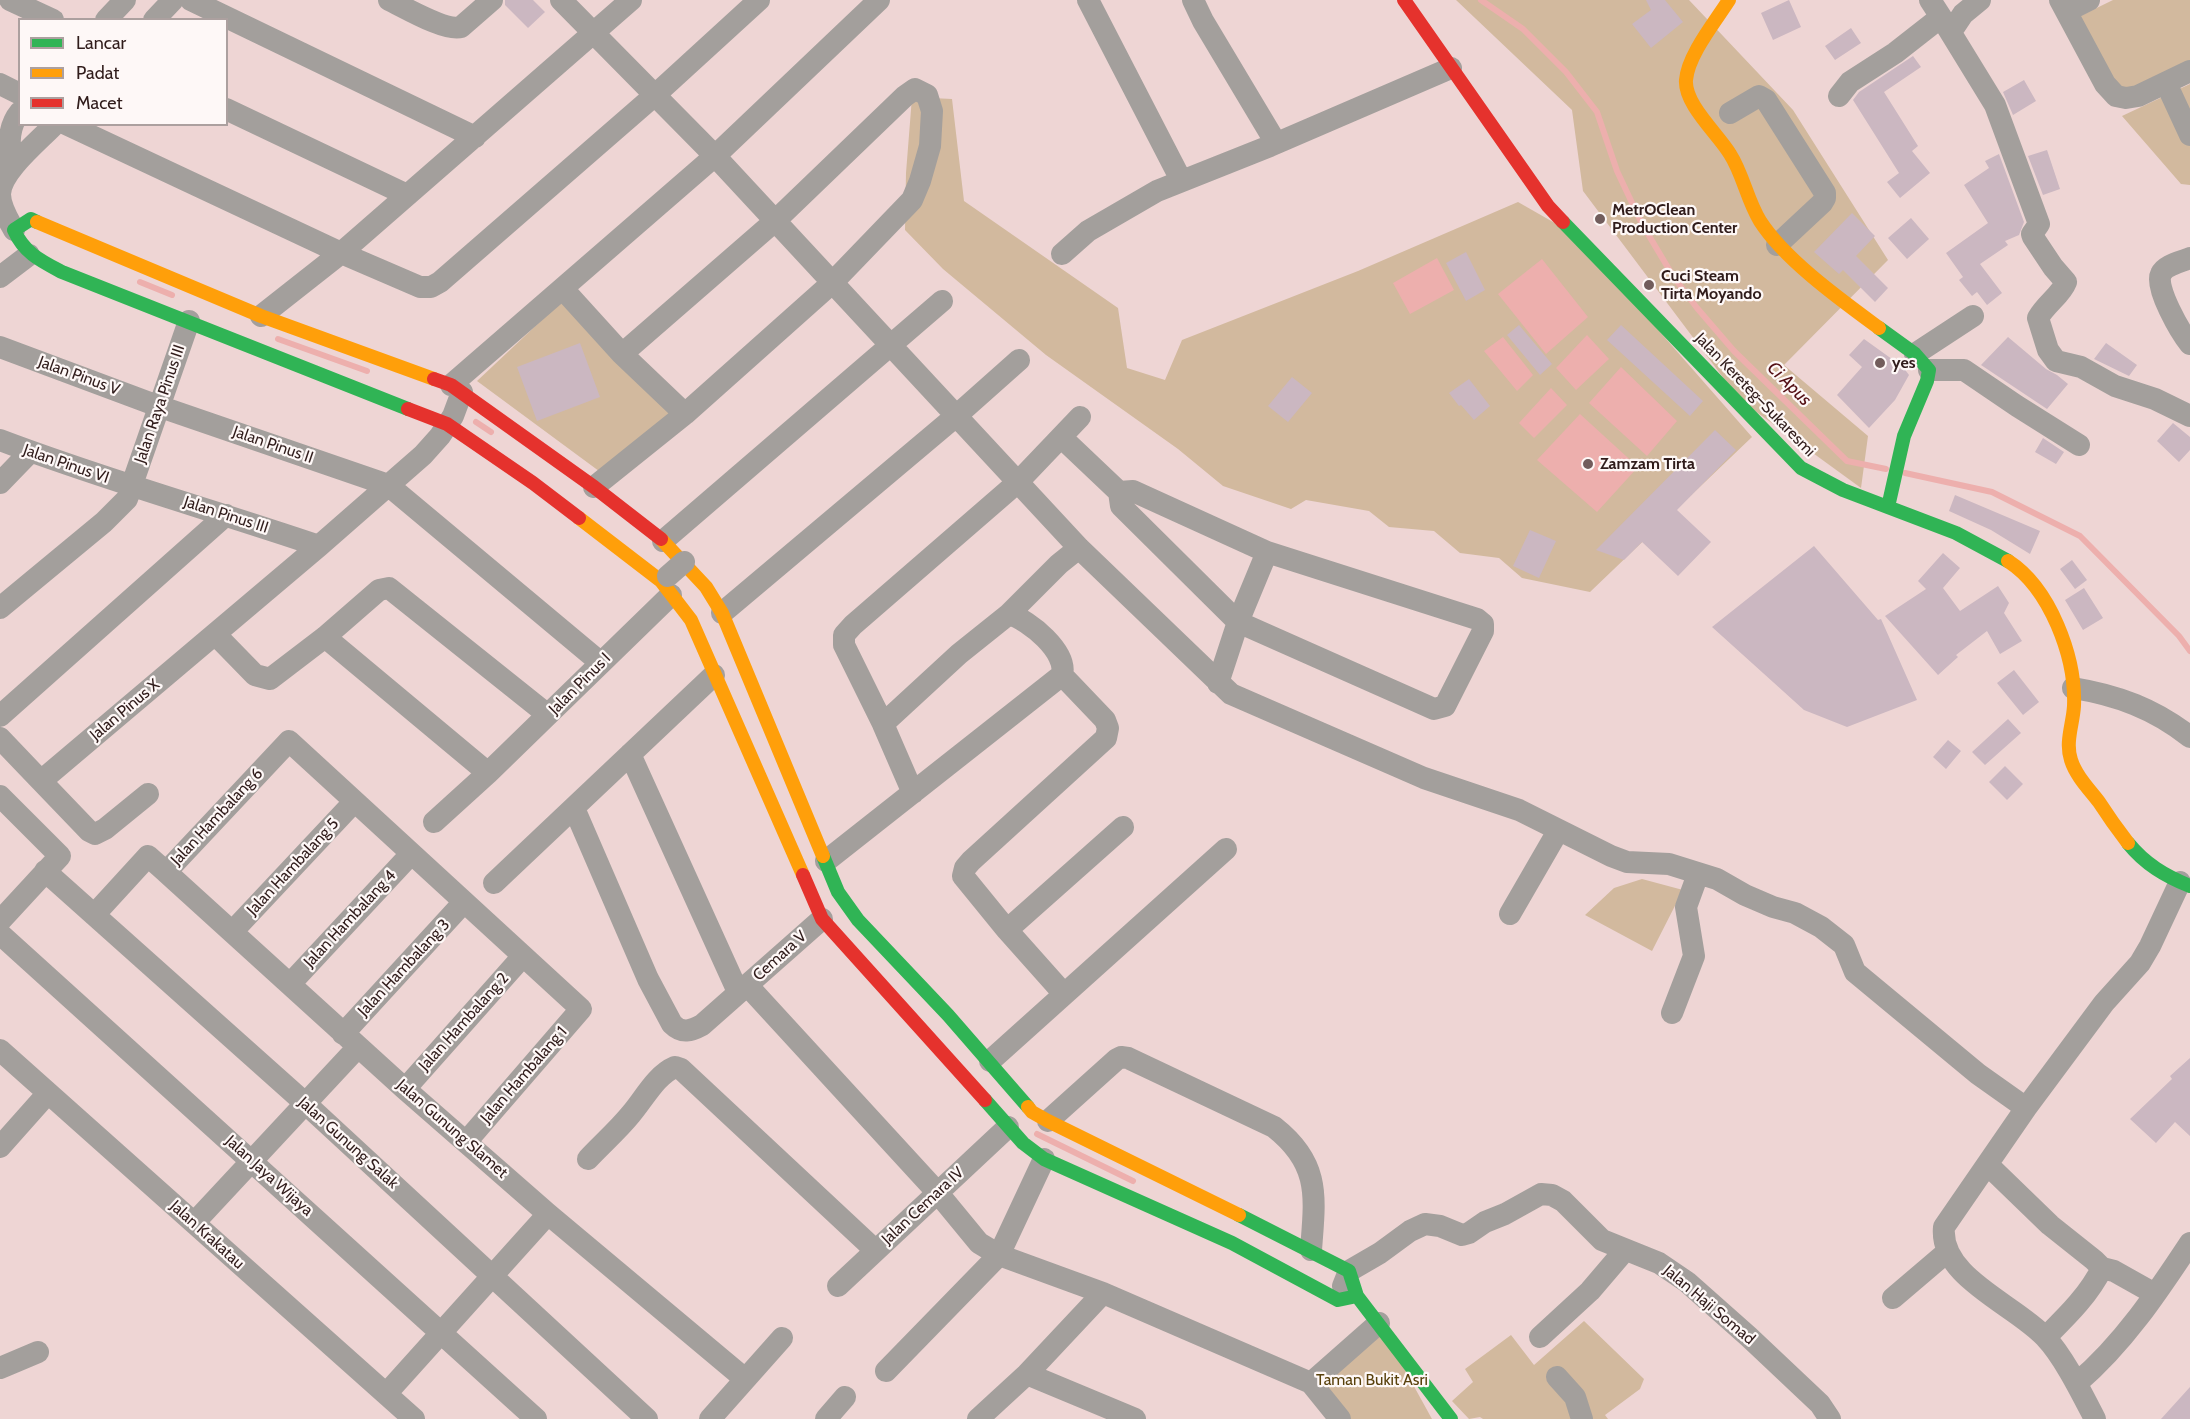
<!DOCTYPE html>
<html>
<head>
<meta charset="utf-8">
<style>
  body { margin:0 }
  #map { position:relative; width:2190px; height:1419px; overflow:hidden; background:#eed5d4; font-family:Cabin,sans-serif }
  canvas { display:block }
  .legend { position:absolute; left:18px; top:18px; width:210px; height:108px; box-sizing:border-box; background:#fef8f7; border:2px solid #aca09f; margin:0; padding:8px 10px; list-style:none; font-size:18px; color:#301c1b }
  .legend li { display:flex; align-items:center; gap:12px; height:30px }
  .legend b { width:30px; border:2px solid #aca09f }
</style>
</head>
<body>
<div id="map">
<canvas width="2190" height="1419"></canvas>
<ul class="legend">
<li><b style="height:8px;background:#30b455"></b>Lancar</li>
<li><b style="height:8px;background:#ff9f0a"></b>Padat</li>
<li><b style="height:8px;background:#e5322d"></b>Macet</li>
</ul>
</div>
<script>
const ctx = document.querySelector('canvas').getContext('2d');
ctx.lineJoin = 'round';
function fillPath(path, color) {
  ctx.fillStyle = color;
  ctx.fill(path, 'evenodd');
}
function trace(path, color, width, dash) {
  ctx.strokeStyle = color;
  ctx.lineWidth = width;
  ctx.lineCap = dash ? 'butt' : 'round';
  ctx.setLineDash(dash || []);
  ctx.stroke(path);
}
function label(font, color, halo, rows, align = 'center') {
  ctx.font = font + ' Cabin,sans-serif';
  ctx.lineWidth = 4.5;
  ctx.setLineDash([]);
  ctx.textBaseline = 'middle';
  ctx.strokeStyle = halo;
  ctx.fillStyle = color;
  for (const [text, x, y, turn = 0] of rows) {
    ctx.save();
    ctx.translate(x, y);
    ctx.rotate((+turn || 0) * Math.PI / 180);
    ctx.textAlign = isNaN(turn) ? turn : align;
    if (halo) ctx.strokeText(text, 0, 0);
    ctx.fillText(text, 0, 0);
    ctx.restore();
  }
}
fillPath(new Path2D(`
  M1456 0H1689L1793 110 1888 260 1784 365 1868 436 1861 488 1740 400 1583 191 1572 110Z
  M2113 0H2190V61L2110 99 2068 22Z
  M2190 84V185L2181 184 2122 116Z
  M912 97 952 99 964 201 1118 308 1127 368 1165 380 1182 340 1358 271 1518 202 1574 234 1752 437 1590 592 1522 578 1499 558 1460 553 1434 531 1389 527 1369 511 1306 500 1291 509 1223 486 1178 449 1046 355 943 269 905 230 906 173Z
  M562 301 675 414 603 474 477 381Z
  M1642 879 1683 890 1652 951 1585 915 1614 888Z
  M1584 1321 1644 1379 1640 1389 1605 1415 1608 1419H1483L1480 1417 1469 1419 1452 1401 1473 1382 1465 1369 1511 1335 1534 1365Z
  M1379 1323 1432 1419H1340L1311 1383Z`), '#d2b99e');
fillPath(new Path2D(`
  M1437 258 1454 290 1410 314 1393 283Z
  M1542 259 1588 317 1546 354 1498 294Z
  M1587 335 1609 359 1576 390 1556 368Z
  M1503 337 1533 375 1517 391 1484 351Z
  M1621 367 1677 421 1647 456 1589 403Z
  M1551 388 1567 405 1534 438 1519 423Z
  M1580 414 1638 467 1597 512 1537 460Z`), '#edafad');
trace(new Path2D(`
  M1481 0 1523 29 1566 72 1597 112 1617 171 1642 224 1673 276 1697 308 1734 351 1847 461 1886 469
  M140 282 172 295
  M278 339 367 371
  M476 422 491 432
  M1905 473 1992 492 2080 536 2179 636 2190 651
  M1037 1134 1133 1181`), '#edafad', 6);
fillPath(new Path2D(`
  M505 0H533L545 12 528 28 505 5Z
  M1646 0H1665L1683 22 1651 48 1632 24 1651 10Z
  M1789 0 1801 27 1773 40 1761 13Z
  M1851 28 1861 43 1835 60 1825 46Z
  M1913 56 1921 67 1884 92 1918 146 1912 151 1930 173 1900 198 1887 182 1899 173 1853 100 1859 92Z
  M2024 80 2036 101 2013 115 2003 92Z
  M2047 150 2060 189 2043 195 2028 156Z
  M1999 154 2024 222 2019 235 2005 241 2008 245 1980 264 2002 293 1987 305 1977 292 1972 296 1959 280 1963 277 1946 253 1988 223 1964 185 1989 168 1985 161Z
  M1852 213 1875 236 1856 256 1888 288 1875 302 1843 270 1839 274 1814 252Z
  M1911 218 1929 239 1907 259 1888 238Z
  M1466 252 1485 290 1466 301 1446 263Z
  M1519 325 1552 364 1540 375 1507 335Z
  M1621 325 1703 401 1690 416 1607 340Z
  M2008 337 2046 369 2057 375 2068 384 2047 409 1981 365Z
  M1864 339 1903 367 1909 375 1895 400 1869 428 1837 395 1862 367 1849 355Z
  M580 343 600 397 537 421 517 367Z
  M2106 343 2137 365 2129 376 2094 359Z
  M1292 377 1312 393 1288 422 1268 406Z
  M1469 379 1490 406 1474 420 1461 405 1459 406 1449 393Z
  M2173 423 2190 437V450L2179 462 2157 441Z
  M1715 430 1736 450 1677 510 1711 542 1678 576 1642 542 1624 560 1596 550Z
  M2043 438 2064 452 2056 464 2035 452Z
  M1955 495 2040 531 2030 554 1991 530 1949 511Z
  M1530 530 1556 541 1539 578 1513 566Z
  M1814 546 1878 620 1881 619 1917 700 1847 727 1804 710 1712 627Z
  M1943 553 1960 568 1943 588 1960 611 1998 586 2009 603 2004 613 2022 641 2000 654 1987 631 1956 655 1958 657 1938 675 1885 616 1926 589 1918 581Z
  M2072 560 2087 580 2075 589 2060 569Z
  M2084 588 2103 618 2083 630 2065 600Z
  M2014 670 2039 702 2023 715 1997 683Z
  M2008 719 2021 733 1985 765 1972 752Z
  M1948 740 1961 751 1946 769 1933 757Z
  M2005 766 2023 784 2007 800 1989 782Z
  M2190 1058V1136L2175 1122 2156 1143 2130 1119 2172 1079 2170 1076Z
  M2190 1387V1419H2161Z`), '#cbb7c1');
trace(new Path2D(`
  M10 0 53 20
  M191 0 475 137
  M389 0C404 7 446 32 461 27L492 0
  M561 0 715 156 1079 548 1231 694 1424 778 1519 810 1611 856 1627 862 1669 864 1717 879 1745 895 1773 907 1795 913 1821 927 1844 945 1855 972 1978 1074 2026 1108
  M1088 0 1181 180
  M1193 0 1203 21 1276 143
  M2060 0 2105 84 2116 96 2126 98 2138 96 2190 71
  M2067 11 2089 0
  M1941 17 1995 105 2039 224 2032 234 2033 237 2053 267 2066 282C2061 295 2046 304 2038 318L2048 350 2056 361 2081 367 2115 386 2155 399 2190 416
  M106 20 125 0
  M154 20 173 0
  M1951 32 1963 14 1980 0
  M2166 83 2190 135
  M0 84 20 94
  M1839 96 1850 82 1895 53 1941 17 1930 0
  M226 109 407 195
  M1730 113 1759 96 1766 100 1825 193V198L1822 203 1777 245
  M66 124 341 253 420 287H431L440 282 655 95 759 0
  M11 169C10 148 6 129 20 112
  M14 230C8 219 0 207 0 194 1 171 39 141 55 124
  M1062 254 1088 231 1157 191 1270 146 1451 68
  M2190 258C2181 262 2165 265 2161 274 2154 287 2181 333 2190 344
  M0 277 29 255
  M563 289 622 354 685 414
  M261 316 341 253 631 0
  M0 347 158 406 388 485 601 663
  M1915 354 1973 316
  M1929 370H1964L2017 406 2079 445
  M451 385 715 156 879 0
  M1061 437 1119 492 1121 506 1238 622 1267 552 1477 619 1483 624V631L1445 706 1434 709 1238 622 1218 683
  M0 440C105 480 213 510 319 546
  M0 483 30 452
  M594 487 685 414 832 283 912 200 920 181 930 146 932 111 927 95 915 89 905 96 775 221 622 354
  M1119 492 1133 491 1267 552
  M663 541 942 301
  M0 608 104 522 127 499 189 321
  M722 613 956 416 1019 360
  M1009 614 1059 564 1079 548
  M215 634 255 675 270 679 325 637 379 590 389 588 548 715
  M325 637 488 773
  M2073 688C2117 695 2155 709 2190 737
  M0 716 226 515
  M883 724 959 654 1009 614C1029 620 1068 652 1062 675L1105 720 1108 728 1106 738 971 861 965 868 963 876 1007 930 1064 994
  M0 738 41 781
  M630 754 738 992
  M913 793 883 724 844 645V635L853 625 1018 482 1080 417
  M148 794 105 829 95 834 89 831 41 781 319 546 423 455 440 436 453 416 462 392
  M0 796 60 856 0 921
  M574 808 648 979 672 1024C682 1034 691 1031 702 1025L822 919
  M434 822 488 773 671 595
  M826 861 1062 675
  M45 871 306 1104 647 1419
  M166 872 405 1089 548 1214 745 1379
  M494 883 714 675
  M1510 914 1558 831
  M94 915 148 856 166 872 289 741 581 1009 466 1142
  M1007 930 1123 827
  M232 932 354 802
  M0 934 536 1419
  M290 984 411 854
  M747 985 937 1192 979 1243 999 1255 886 1371
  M1672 1013 1694 956 1686 907 1698 874
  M343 1034 464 902
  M0 1050 414 1419
  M990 1061 1226 849
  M405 1089 523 956
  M1048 1121 1117 1059 1121 1057 1128 1058 1274 1127C1321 1164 1315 1197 1311 1250
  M0 1147 48 1093
  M588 1159C602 1144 618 1130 631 1114 644 1099 656 1075 675 1067L681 1069 875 1250
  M1044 1159 999 1255 1103 1293 1311 1383 1340 1419
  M1988 1165 2050 1225 2094 1260 2102 1268C2089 1295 2066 1317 2046 1337
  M194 1223 358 1047
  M2102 1268 2114 1271 2155 1294
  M838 1286 1008 1127
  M1343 1286 1349 1271 1380 1253 1410 1231 1425 1224 1440 1226 1462 1235 1469 1233 1485 1222 1505 1214 1541 1194 1552 1195 1563 1201 1602 1240 1659 1263 1687 1282 1749 1337 1820 1404 1830 1419
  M1893 1298 1947 1252
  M1540 1337 1590 1291 1625 1250
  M0 1368 38 1352
  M1027 1374 1135 1419
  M1557 1377 1575 1397 1582 1419
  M1311 1383 1379 1323
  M2077 1383C2123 1344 2157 1293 2190 1243
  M386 1394 548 1214
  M710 1419 782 1338
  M826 1419 845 1397
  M978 1419 1027 1374 1103 1293
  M2095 1419C2082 1394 2064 1357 2045 1337 2014 1304 1939 1277 1944 1227L2026 1108 2104 1003 2140 963 2150 946 2180 882`), '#a39f9c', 22);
trace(new Path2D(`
  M37 222 31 219 14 230C24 253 41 261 62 272L408 409
  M1563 222 1801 468 1843 490 1956 533 2008 561
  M1879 328 1915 354 1929 370 1927 381 1904 436 1888 507
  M2128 843C2145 864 2165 876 2190 886
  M823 856 838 892 858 920 948 1015 1028 1107
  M985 1100 1023 1143 1044 1159 1232 1243 1338 1300 1357 1296
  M1239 1215 1349 1271 1357 1296 1451 1419`), '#30b455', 14);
trace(new Path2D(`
  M1729 0C1715 22 1688 55 1686 80 1684 104 1718 134 1730 154 1743 174 1747 200 1760 221 1785 260 1841 300 1879 328
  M37 222 261 316 434 379
  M579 518 661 581 691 620 803 875
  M661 539 706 587 722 613 823 856
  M2008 561C2050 588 2076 657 2074 706 2073 724 2065 742 2071 760 2076 776 2089 789 2099 802 2108 816 2118 830 2128 843
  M1028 1107 1032 1112 1048 1121 1239 1215`), '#ff9f0a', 14);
trace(new Path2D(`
  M1404 0 1548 206 1563 222
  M434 379 451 385 594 487 661 539
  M408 409 447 424 533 483 579 518
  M803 875 822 919 985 1100`), '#e5322d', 14);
trace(new Path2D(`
  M668 576 684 562`), '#a39f9c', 22);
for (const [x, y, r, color] of [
  [1600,219,6,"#725d5c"],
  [1649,285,6,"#725d5c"],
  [1880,363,6,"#725d5c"],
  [1588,464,6,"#725d5c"]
]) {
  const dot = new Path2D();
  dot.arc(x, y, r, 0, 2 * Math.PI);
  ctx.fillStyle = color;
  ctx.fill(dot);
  trace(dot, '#fef8f7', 2);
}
label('bold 16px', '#301c1b', '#fef8f7', [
  ["MetrOClean",1612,210],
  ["Production Center",1612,228],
  ["Cuci Steam",1661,276],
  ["Tirta Moyando",1661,294],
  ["yes",1892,363],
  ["Zamzam Tirta",1600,464]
], 'left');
label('16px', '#301c1b', '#fef8f7', [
  ["Jalan Pinus V",79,376,20],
  ["Jalan Kereteg–Sukaresmi",1755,395,46],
  ["Jalan Raya Pinus III",160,404,-71],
  ["Jalan Pinus II",273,445,19],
  ["Jalan Pinus VI",66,464,19],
  ["Jalan Pinus III",226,515,18],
  ["Jalan Pinus I",580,684,-45],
  ["Jalan Pinus X",125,710,-40],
  ["Jalan Hambalang 6",217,817,-47],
  ["Jalan Hambalang 5",293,867,-47],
  ["Jalan Hambalang 4",350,919,-47],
  ["Cemara V",780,956,-42],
  ["Jalan Hambalang 3",404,968,-47],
  ["Jalan Hambalang 2",464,1022,-48],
  ["Jalan Hambalang 1",524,1075,-49],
  ["Jalan Gunung Slamet",452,1129,41],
  ["Jalan Gunung Salak",348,1143,42],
  ["Jalan Jaya Wijaya",269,1176,42],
  ["Jalan Cemara IV",923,1206,-43],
  ["Jalan Krakatau",207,1235,42],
  ["Jalan Haji Somad",1709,1305,40]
]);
label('16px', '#59410c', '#fef8f7', [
  ["Taman Bukit Asri",1372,1380]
]);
label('italic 18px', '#530f14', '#fef8f7', [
  ["Ci Apus",1789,384,45]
]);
</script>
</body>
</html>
